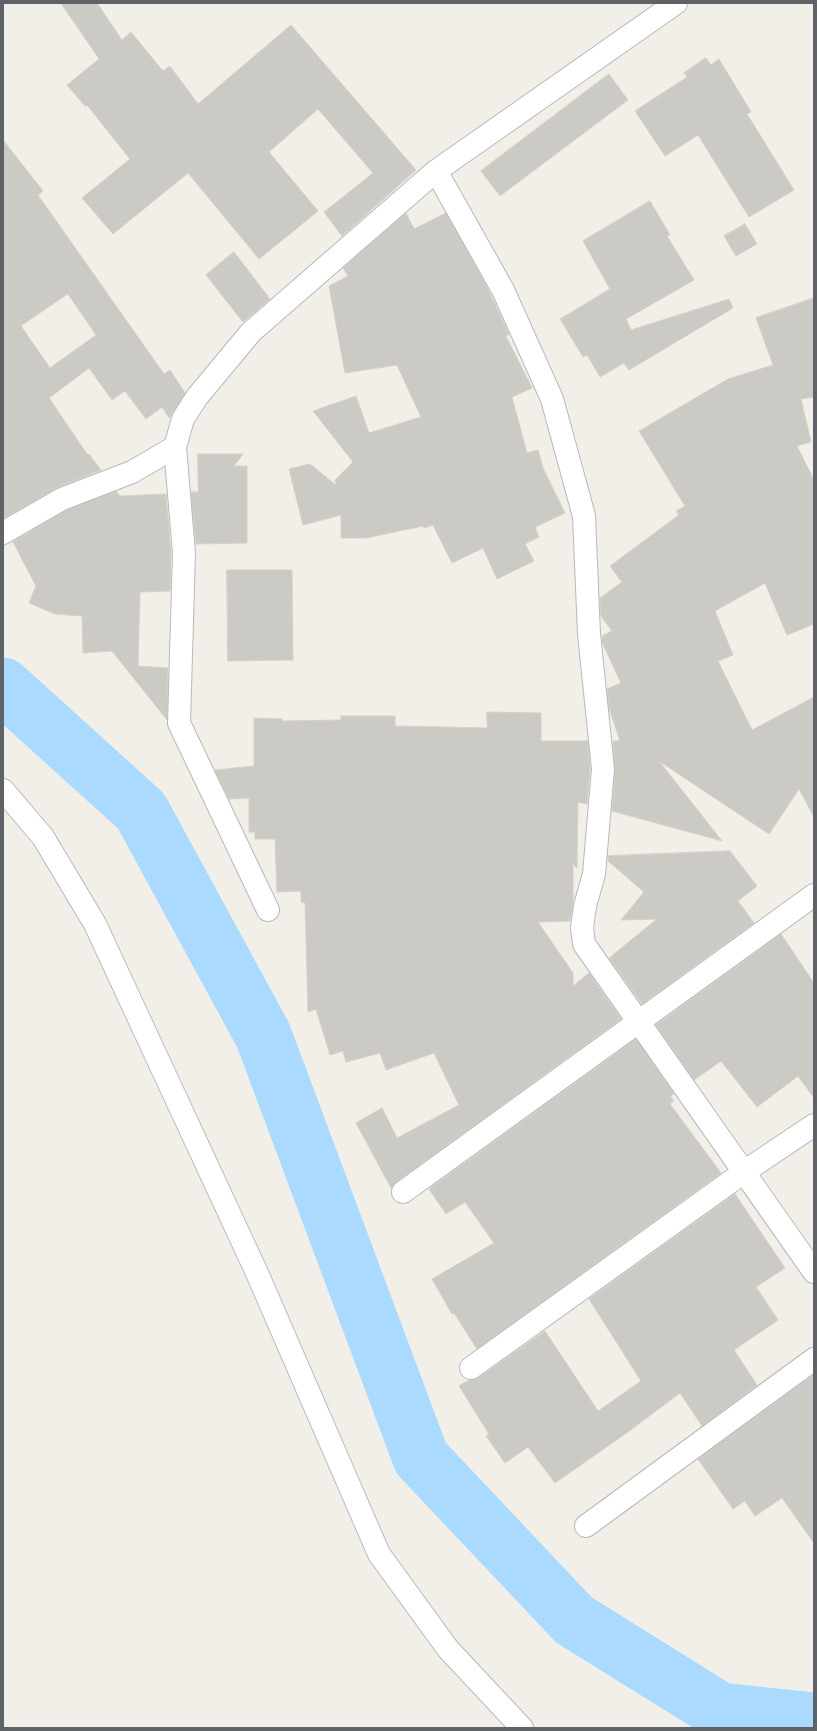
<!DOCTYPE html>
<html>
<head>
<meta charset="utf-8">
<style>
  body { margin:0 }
  #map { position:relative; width:817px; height:1731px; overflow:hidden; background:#f1efe8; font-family:Roboto,sans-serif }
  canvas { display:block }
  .frame { position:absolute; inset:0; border:4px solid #5f6368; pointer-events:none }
</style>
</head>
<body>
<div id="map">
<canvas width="817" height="1731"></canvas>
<div class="frame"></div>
</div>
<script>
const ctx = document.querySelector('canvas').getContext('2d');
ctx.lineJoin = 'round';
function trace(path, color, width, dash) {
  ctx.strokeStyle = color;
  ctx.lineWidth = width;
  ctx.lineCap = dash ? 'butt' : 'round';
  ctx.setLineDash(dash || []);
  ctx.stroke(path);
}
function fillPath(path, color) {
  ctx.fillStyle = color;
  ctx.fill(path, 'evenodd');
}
trace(new Path2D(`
  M3 686 141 811 263 1035 421 1458 574 1620 720 1711 814 1721`), '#aadaff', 57);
const building = new Path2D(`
  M61 3H97L122 40 131 32 163 71 170 66 198 104 291 25 416 170 342 236 324 212 373 173 318 109 269 152 318 211 259 259 188 173 113 234 82 198 130 159 87 105 85 106 67 85 99 59Z
  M706 58 711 65 719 59 751 112 747 114 794 190 749 217 698 135 665 156 635 111 687 77 684 73Z
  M609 74 628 100 500 196 481 171Z
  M3 140 43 191 38 195 164 374 170 370 185 393 170 417 169 418 162 407 146 419 125 391 112 400 89 368 49 398 87 454H89L101 470 56 488 3 519ZM68 294 96 335 50 368 21 326Z
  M650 201 670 235 667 236 694 280 626 319 631 330 729 299 733 308 629 370 624 363 600 377 587 355 583 357 560 319 610 289 583 241Z
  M406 213 414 229 446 213 487 287 509 334 506 336 532 388 512 397 527 453 538 450 543 468 565 513 535 527 539 537 525 544 534 561 497 579 483 548 452 563 433 525 424 528 423 526 366 538H341V515L303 525 289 469 310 464 337 486 335 480 353 462 313 411 356 396 369 433 421 417 397 365 345 373 329 286 348 276 343 268Z
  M745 224 757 244 736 256 724 236Z
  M234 252 270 299 243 322 206 275Z
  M814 298V397L801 399 811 442 797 446 814 480V624L787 635 765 583 715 611 733 655 718 661 752 730 814 697V817L799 789 769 834 659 761 722 841 612 811 615 770 613 741H620L609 708 607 689 621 683 602 642V636L612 631 601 616 600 598 622 582 610 566 679 515 676 511 685 506 639 431 728 379 773 365 756 318Z
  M198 454H243L234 466H247V543L196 544 191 492H198Z
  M116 491 120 496 166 494 171 553 170 591 140 592 138 666 168 668 167 720 112 651 83 653 82 616 55 614 29 603 36 586 13 542 67 510Z
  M227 570H292L293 660 228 661Z
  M487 712 541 713V741H588L590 769 587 804 578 802 577 868 573 864V904L570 921 538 922 573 973V986L589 973 621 1019 396 1182 391 1188 356 1123 382 1108 397 1138 459 1105 434 1053 386 1070 380 1053 346 1062 343 1051 330 1055 316 1009 308 1012 305 903 301 902V891L277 892 275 839H255V832H249V798L229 799 215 770 254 766V718L282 719V721L341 720V716H395V726L487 728Z
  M730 851 757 886 738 901 754 923 642 1004 609 958 657 919 621 920 644 892 608 861V856Z
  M781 934 814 983V1098L798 1076 757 1107 721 1061 694 1080 656 1025Z
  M636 1039 674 1094 670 1096 674 1101 670 1104 721 1173 477 1349 454 1313 452 1314 432 1279 494 1243 465 1202 446 1214 429 1189Z
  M735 1194 785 1268 756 1287 778 1320 734 1350 757 1385 702 1426 680 1393 628 1432 555 1483 528 1447 505 1463 486 1436 489 1434 459 1386 469 1380 478 1378 545 1331 598 1411 641 1381 589 1299Z
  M814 1374V1543L782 1498 755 1516 745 1501 733 1509 698 1459Z`);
fillPath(building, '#cccac5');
trace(building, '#d6d1c6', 1);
const street = new Path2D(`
  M436 171 503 290 552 399 584 516 589 634 603 769 594 874 585 906 582 928 584 944 814 1272
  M3 533 62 499 132 472 175 447
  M3 790 43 837 95 924 257 1273 379 1554 448 1649 522 1728
  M268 910 179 723 184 553 175 447 183 419 197 397 251 332 436 171 676 3
  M403 1192 814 895
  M471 1368 744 1172 814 1125
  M586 1526 814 1359`);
trace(street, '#b5b8bc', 24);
trace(street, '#fff', 22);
</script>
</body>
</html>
